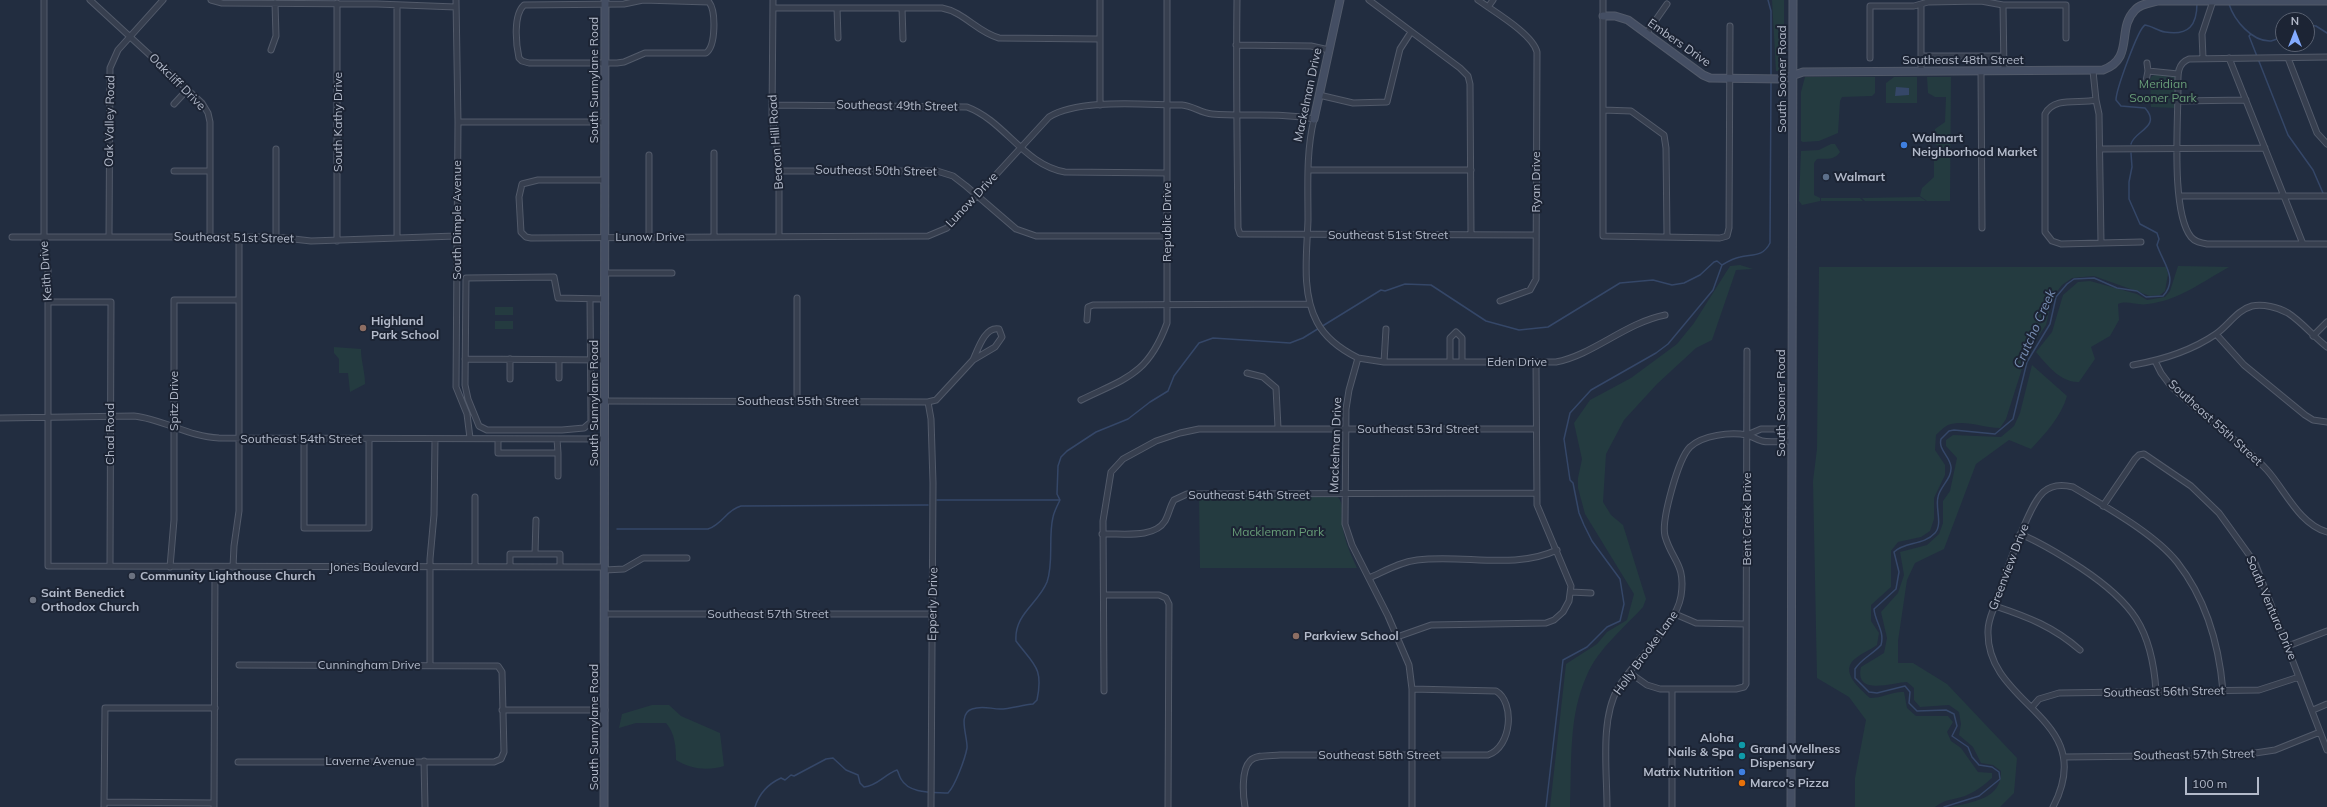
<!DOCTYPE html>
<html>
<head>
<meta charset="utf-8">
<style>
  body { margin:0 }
  #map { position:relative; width:2327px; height:807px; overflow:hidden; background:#222d40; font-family:Mulish,sans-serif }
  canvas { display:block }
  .north { position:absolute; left:2275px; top:12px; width:40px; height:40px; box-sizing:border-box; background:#1c2434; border:1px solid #586070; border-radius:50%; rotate:0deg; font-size:11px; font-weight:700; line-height:16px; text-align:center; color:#b3baca }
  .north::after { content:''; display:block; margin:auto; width:14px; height:18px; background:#83abff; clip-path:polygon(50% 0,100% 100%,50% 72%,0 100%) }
  .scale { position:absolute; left:2185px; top:777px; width:74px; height:18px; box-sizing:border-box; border:2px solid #b3baca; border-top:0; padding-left:5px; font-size:12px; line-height:14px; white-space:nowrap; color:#b3baca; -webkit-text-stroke:3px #1c2434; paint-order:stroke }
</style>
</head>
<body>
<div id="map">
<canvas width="2327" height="807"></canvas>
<div class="north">N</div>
<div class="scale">100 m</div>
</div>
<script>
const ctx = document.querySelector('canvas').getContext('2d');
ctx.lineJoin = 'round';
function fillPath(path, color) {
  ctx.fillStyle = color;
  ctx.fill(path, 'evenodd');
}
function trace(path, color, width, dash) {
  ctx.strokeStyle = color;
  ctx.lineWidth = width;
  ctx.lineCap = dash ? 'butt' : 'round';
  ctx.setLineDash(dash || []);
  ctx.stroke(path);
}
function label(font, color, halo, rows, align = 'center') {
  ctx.font = font + ' Mulish,sans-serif';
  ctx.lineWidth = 4;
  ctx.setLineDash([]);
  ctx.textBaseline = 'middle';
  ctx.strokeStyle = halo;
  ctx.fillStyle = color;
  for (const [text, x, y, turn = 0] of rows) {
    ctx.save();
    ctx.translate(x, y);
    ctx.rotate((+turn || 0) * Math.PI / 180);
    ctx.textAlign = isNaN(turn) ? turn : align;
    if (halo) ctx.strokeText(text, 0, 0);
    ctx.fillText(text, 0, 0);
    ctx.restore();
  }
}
fillPath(new Path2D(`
  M1772 0H1784V53L1782 56V71H1776Z
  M2159 74 2175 77V108L2151 107 2150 79 2152 76Z
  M1805 77H1875V93L1872 96 1842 97 1840 101 1838 133 1819 141 1803 142 1801 141V92Z
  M1894 77H1917V103H1886V83Z
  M1927 77H1951L1950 201H1927L1920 196 1922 188 1934 177V161H1937V145L1934 144 1935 129 1945 122 1946 97H1935L1928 93Z
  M1831 144H1835L1840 152C1834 161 1826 158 1817 159L1814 163V195L1820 198V201L1802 205 1799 201 1801 151 1819 150Z
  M1920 197 1926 201H1865L1862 198Z
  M1821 198H1860L1863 201H1821Z
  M1740 265 1753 269 1736 270 1712 340 1696 348 1657 384 1624 420 1606 454 1603 502 1611 515 1623 525 1646 599 1643 607C1624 628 1598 649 1587 675 1568 716 1572 763 1570 807H1550L1566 664 1597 644 1607 632 1627 620 1634 594 1585 514 1578 488V478L1582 459 1574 423 1590 400 1631 378 1677 344 1694 323 1730 266Z
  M2178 266 2229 267C2204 281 2177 301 2148 304 2137 306 2128 300 2118 304L2119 320 2110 336 2091 347 2095 359 2079 382C2061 383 2047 365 2036 352L2052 332 2063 295 2078 282 2090 281 2137 294 2147 300 2165 297 2170 291Z
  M1819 267H2166L2168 274 2165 291 2160 295 2150 296 2094 276 2072 278 2062 285 2052 298 2046 325 2027 353 2006 419 2000 428C1984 428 1964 419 1948 425 1944 427 1939 432 1936 435L1935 450 1945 465V475L1934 498V519L1930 531 1921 537 1898 542 1891 551V587L1871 605V621L1879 633 1877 645C1870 650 1862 653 1856 658 1838 671 1860 689 1870 698 1882 698 1893 691 1904 692L1907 708 1916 716H1948L1953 722 1947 732 1951 741 1961 748 1978 772 1992 773V778C1984 785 1975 792 1965 796 1953 800 1945 799 1935 807H1855V778L1866 720 1849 697 1817 678 1813 481 1817 449Z
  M495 307H513V315H495Z
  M495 321H513V329H495Z
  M334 347 361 349C361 362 365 371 365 384L350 392 348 373H339V359L334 353Z
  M2032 365 2067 396C2061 417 2045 434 2031 449L2009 440 1976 464 1944 549 1915 563 1907 580 1898 641V663H1913L1947 684 2017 758 2014 793 2000 807H1951C1972 802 2002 799 2001 771L1993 765 1981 763 1973 747 1959 735 1961 724 1959 712 1949 705 1920 707 1914 700V688L1907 682C1894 682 1854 697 1861 667L1884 653 1887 638 1881 612 1898 593 1904 575 1900 552 1927 545 1939 534 1943 523V501L1950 491 1957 458 1946 446V440L1953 435 2001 437 2014 426 2020 413Z
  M1199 497H1338C1344 504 1341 512 1342 521 1343 537 1350 553 1357 568H1200Z
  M652 705H669L681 716 720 733 724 766C708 771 690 769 676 760 676 747 675 733 666 723H636L619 728 622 714Z`), '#243b40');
fillPath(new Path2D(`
  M1896 87 1909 88V95L1895 96Z`), '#354768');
trace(new Path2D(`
  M1768 0 1771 11V76
  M2229 4C2234 20 2252 42 2271 41 2275 40 2279 38 2283 37
  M2307 25 2316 26 2327 33
  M2251 34 2249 36 2288 135 2313 170 2323 193
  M2131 144C2134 131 2162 127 2145 108L2121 106 2116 100C2116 90 2138 29 2145 25 2152 26 2158 31 2165 32 2189 36 2197 25 2197 3
  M937 500H1060
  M617 529H708C723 524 726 510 741 506L928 505
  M755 807C759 794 768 784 781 778L785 780 791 775 794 776 826 759 833 758 846 770 858 775 860 783 864 787C877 786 885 774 897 770 899 773 899 776 901 779 909 794 933 792 948 793 955 786 965 759 967 748 968 737 957 714 972 709 982 705 991 709 1000 709 1010 709 1022 705 1033 704L1037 700C1044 667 1033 664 1016 641 1014 614 1038 604 1047 582 1054 562 1048 538 1053 517 1054 512 1057 506 1060 500L1057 494 1058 466 1061 457 1067 451 1096 432 1128 419 1150 402 1168 391 1174 376 1199 343 1213 338 1290 343 1303 338 1381 290 1385 291 1405 284 1431 285 1486 321 1519 330 1548 327 1620 283 1653 280 1672 285 1684 283 1700 275 1714 262 1717 261 1722 265
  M1546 807 1563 660 1587 647 1607 627 1620 621 1624 604 1620 579 1592 541 1584 525 1579 513 1573 483 1570 480 1564 439 1570 413 1591 390 1656 353 1668 344 1713 290 1722 265C1727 262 1734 258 1740 257 1753 254 1763 257 1770 243L1771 82
  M1944 807 1979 796 2000 779 1999 772 1992 767 1979 765 1972 757 1968 747 1952 736 1957 726 1954 714 1946 710 1917 711 1909 703 1910 692 1905 686 1877 693 1869 692 1855 678V669C1861 659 1873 654 1881 645 1885 631 1875 622 1874 609L1896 589 1899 572 1894 552C1905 541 1923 546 1935 533 1943 524 1935 508 1938 497 1940 486 1952 479 1951 467 1950 456 1938 450 1941 439L1949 431 1954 430 1995 434 2013 419 2027 362 2050 324 2056 297 2067 284 2074 279 2094 278 2117 288 2137 291 2146 297 2163 296C2179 279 2163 263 2157 245L2159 239 2157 233 2140 224 2129 199V182L2132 167 2131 153`), '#354768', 1.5);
const street = new Path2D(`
  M44 0V252L48 270V566L605 567
  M90 0 202 103 208 113 210 122V237
  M211 0 222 3 377 4 456 7
  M456 0 458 122 456 387 467 414 470 438
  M643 0 709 2C716 11 716 46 706 53H645L624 62 617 63H529L522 61 519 58C516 44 513 15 524 5L624 4Z
  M773 0 772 117 779 158V236
  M1100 0V105
  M1237 0C1236 76 1237 152 1238 228L1240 234 1536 235
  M1369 0 1460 68 1468 76 1470 84 1471 235
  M1478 0C1493 11 1533 34 1537 52L1536 279 1530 290 1500 301
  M1603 0V236L1720 238 1727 236 1729 228 1730 26
  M1921 4 1928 2 1981 1 2003 5H2066V38
  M2003 5 2004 71
  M1488 7 1493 0
  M773 8H942C964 12 977 32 999 38L1099 39
  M837 8 838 38
  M902 8 903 39
  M1646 34 1667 4
  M1236 45 1311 46 1329 50
  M271 50 276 36 275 3
  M1921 56H2003
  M2327 57 2189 59C2176 64 2178 77 2178 89 2178 123 2171 212 2191 237 2195 242 2201 243 2207 244H2327
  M1870 58V6H1914L1921 4V71
  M2203 58 2202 34 2213 1
  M2229 58 2303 244
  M2288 58 2317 133 2327 144
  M1981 71 1982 228
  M2093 71 2096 100 2099 114 2101 243
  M2148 71 2178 74
  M2146 81 2148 71 2147 63
  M1319 95 1353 103 1387 102 1400 49 1411 32
  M2096 100C2080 104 2054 96 2045 114V232L2052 241 2061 244 2141 242
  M2178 101 2246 100
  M174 104 187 90
  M772 105 967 107C1005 121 1024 165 1065 172L1167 173
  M1603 110 1631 111 1664 135 1666 148 1667 236
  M458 122H605
  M2100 149 2265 148
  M714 153V237
  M1308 170H1471
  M174 171H210
  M779 171H937L953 176 966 186 1016 229 1036 236H1166
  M605 180H538L522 184 519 197 521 232 526 237 531 238 928 236 947 228 1049 117C1080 98 1145 105 1182 105 1193 106 1201 113 1212 114 1247 117 1278 112 1314 119 1306 152 1308 186 1308 220 1307 253 1301 292 1317 322 1326 339 1342 350 1358 358L1349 390 1346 409 1345 524 1352 545 1388 616 1409 665 1412 689V807
  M2179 196H2327
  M12 237H276L311 241 456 236
  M109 237 110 68 118 50 163 0
  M276 237V149
  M649 237V155
  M397 238V5
  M337 241V3
  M605 273H672
  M797 298V401
  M590 299 591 422 584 428 562 430H487L479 426 468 399 465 385 466 278 554 277 558 298 605 299
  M48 302H111L110 566
  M1087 320 1088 307 1093 305 1310 304
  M2216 334 2244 365 2305 415 2313 420 2327 422
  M2313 336 2327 322
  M1358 358 1384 362H1556C1593 355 1625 323 1665 315
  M465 359 605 360
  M510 359V379
  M559 360V378
  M2155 361 2161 373 2170 385C2200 415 2238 438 2267 470 2285 490 2299 524 2327 532
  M1384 362 1386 329
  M1450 362V338L1456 332 1462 338V362
  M2133 365C2162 360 2191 351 2216 334 2228 326 2237 310 2252 306 2263 304 2278 307 2288 313 2302 322 2314 337 2327 347
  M1247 373 1263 377 1276 388 1278 428
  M1081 400C1126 378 1148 375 1167 323V0
  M605 401 928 402 936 400 973 360 995 347 1002 337 999 329C985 326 978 349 973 360
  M928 402 931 419 933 483 931 807
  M0 418 134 416C163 419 189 437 219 438L605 439
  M1747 435 1761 429H1792
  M304 439V528H369V439
  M498 439V453H558V476
  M557 439 558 453
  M2103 506 2135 459 2139 455 2144 454 2191 486 2219 513 2255 563 2327 750
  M1102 534C1121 533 1154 539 1165 521 1169 514 1170 506 1174 500L1187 494 1536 493
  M2020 534C2042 543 2061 555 2081 568 2132 602 2152 628 2156 691
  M535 554 536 520
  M170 567 174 520V300H239
  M233 567 234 546 239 511V237
  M475 567V497
  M510 567V554H560V567
  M605 570 624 569 643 558H687
  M1369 578C1385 571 1400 562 1417 560 1463 554 1514 570 1557 550
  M1571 592 1591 593
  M1105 595H1159L1166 598 1169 604 1168 807
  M1995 606C2028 617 2054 627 2080 650
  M605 614H932
  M1675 614 1696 623 1746 624
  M1397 637 1431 625 1546 623 1554 620 1563 612 1569 601 1571 586 1537 505 1536 363
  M2288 646 2327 631
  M430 665V559L434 515 435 439
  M1630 673 1647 685 1660 689H1736L1744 687 1746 684 1747 351
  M1672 689V807
  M1104 691 1103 521 1111 472 1123 459 1156 441 1180 433 1199 429H1536
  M2032 707 2039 699 2059 693 2259 690 2299 677
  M502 710H605
  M2313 710 2327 704
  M2064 757 2242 755 2275 750 2320 732
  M424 761 425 807
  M238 762H494L501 759 504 752 502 672 498 666 239 665
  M104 802 214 803
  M104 807 105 708H215
  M214 807 215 567
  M1245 807C1243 796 1241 770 1250 761 1256 754 1272 756 1280 755H1488C1512 747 1515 702 1496 691L1412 689
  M1607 807C1607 771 1600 719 1618 688 1634 660 1676 627 1681 596 1686 564 1672 561 1665 536 1661 521 1678 459 1690 447 1703 435 1730 432 1747 435 1752 436 1757 440 1762 441 1770 443 1782 441 1792 441
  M2053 807C2100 717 1986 707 1988 631 1988 621 1992 613 1995 605 2005 575 2014 548 2027 519 2037 497 2045 480 2073 487 2104 506 2154 533 2177 562 2206 599 2219 644 2223 691`);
const secondary = new Path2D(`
  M1603 16H1615L1628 20 1703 75 1710 78 1783 79 1803 72 2103 70C2135 58 2116 29 2135 10 2140 4 2150 3 2158 1H2327
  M1314 119 1340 0
  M604 807 605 0
  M1791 807 1793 0`);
trace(street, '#525a6a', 7);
trace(secondary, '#525a6a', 9);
trace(street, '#373f4f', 5);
trace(secondary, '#444e63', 7);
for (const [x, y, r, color] of [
  [1904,145,4,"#3f7fe0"],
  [1826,177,4,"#5c6f8a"],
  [363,328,4,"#8d6e63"],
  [132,576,4,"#6b7280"],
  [33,600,4,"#6b7280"],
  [1296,636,4,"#8d6e63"],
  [1742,745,4,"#0f9aa8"],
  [1742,756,4,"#0f9aa8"],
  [1742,772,4,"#3f7fe0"],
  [1742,783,4,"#e8710a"]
]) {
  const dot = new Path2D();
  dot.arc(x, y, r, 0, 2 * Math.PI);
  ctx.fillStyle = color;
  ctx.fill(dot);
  trace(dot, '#1c2434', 1.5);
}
label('12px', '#b3baca', '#1c2434', [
  ["Embers Drive",1679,43,35],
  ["Southeast 48th Street",1963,60],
  ["South Sooner Road",1782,79,-90],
  ["South Sunnylane Road",594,80,-90],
  ["Oakcliff Drive",177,82,45],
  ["Mackelman Drive",1308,95,-78],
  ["Southeast 49th Street",897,106,1],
  ["Oak Valley Road",110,121,-89],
  ["South Kathy Drive",338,122,-90],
  ["Beacon Hill Road",776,142,-94],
  ["Southeast 50th Street",876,171,1],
  ["Ryan Drive",1536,182,-90],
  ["Lunow Drive",972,200,-47],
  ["South Dimple Avenue",457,220,-90],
  ["Republic Drive",1167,222,-90],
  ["Southeast 51st Street",1388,235],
  ["Lunow Drive",650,237],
  ["Southeast 51st Street",234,238,1],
  ["Keith Drive",46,271,-94],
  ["Eden Drive",1517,362],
  ["Spitz Drive",174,401,-90],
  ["Southeast 55th Street",798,401],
  ["South Sunnylane Road",594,403,-90],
  ["South Sooner Road",1781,403,-90],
  ["Southeast 55th Street",2215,423,42],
  ["Southeast 53rd Street",1418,429],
  ["Chad Road",110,434,-90],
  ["Southeast 54th Street",301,439],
  ["Mackelman Drive",1336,445,-88],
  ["Southeast 54th Street",1249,495],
  ["Bent Creek Drive",1747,519,-90],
  ["Jones Boulevard",374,567],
  ["Greenview Drive",2009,567,-69],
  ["Epperly Drive",933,604,-89],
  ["South Ventura Drive",2271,608,67],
  ["Southeast 57th Street",768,614],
  ["Holly Brooke Lane",1646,653,-54],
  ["Cunningham Drive",369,665],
  ["Southeast 56th Street",2164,692,-1],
  ["South Sunnylane Road",594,727,-90],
  ["Southeast 58th Street",1379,755],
  ["Southeast 57th Street",2194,755,-1],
  ["Laverne Avenue",370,761]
]);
label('12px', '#689d78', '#1c2434', [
  ["Meridian",2163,84],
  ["Sooner Park",2163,98],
  ["Mackleman Park",1278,532]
]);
label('bold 12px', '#b3baca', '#1c2434', [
  ["Walmart",1912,138],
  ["Neighborhood Market",1912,152],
  ["Walmart",1834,177],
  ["Highland",371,321],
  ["Park School",371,335],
  ["Community Lighthouse Church",140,576],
  ["Saint Benedict",41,593],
  ["Orthodox Church",41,607],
  ["Parkview School",1304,636],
  ["Aloha",1734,738,"right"],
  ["Nails & Spa",1734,752,"right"],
  ["Grand Wellness",1750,749],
  ["Dispensary",1750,763],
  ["Matrix Nutrition",1734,772,"right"],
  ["Marco's Pizza",1750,783]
], 'left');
label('italic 13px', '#788eb4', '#1c2434', [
  ["Crutcho Creek",2035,329,-66]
]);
</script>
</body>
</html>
